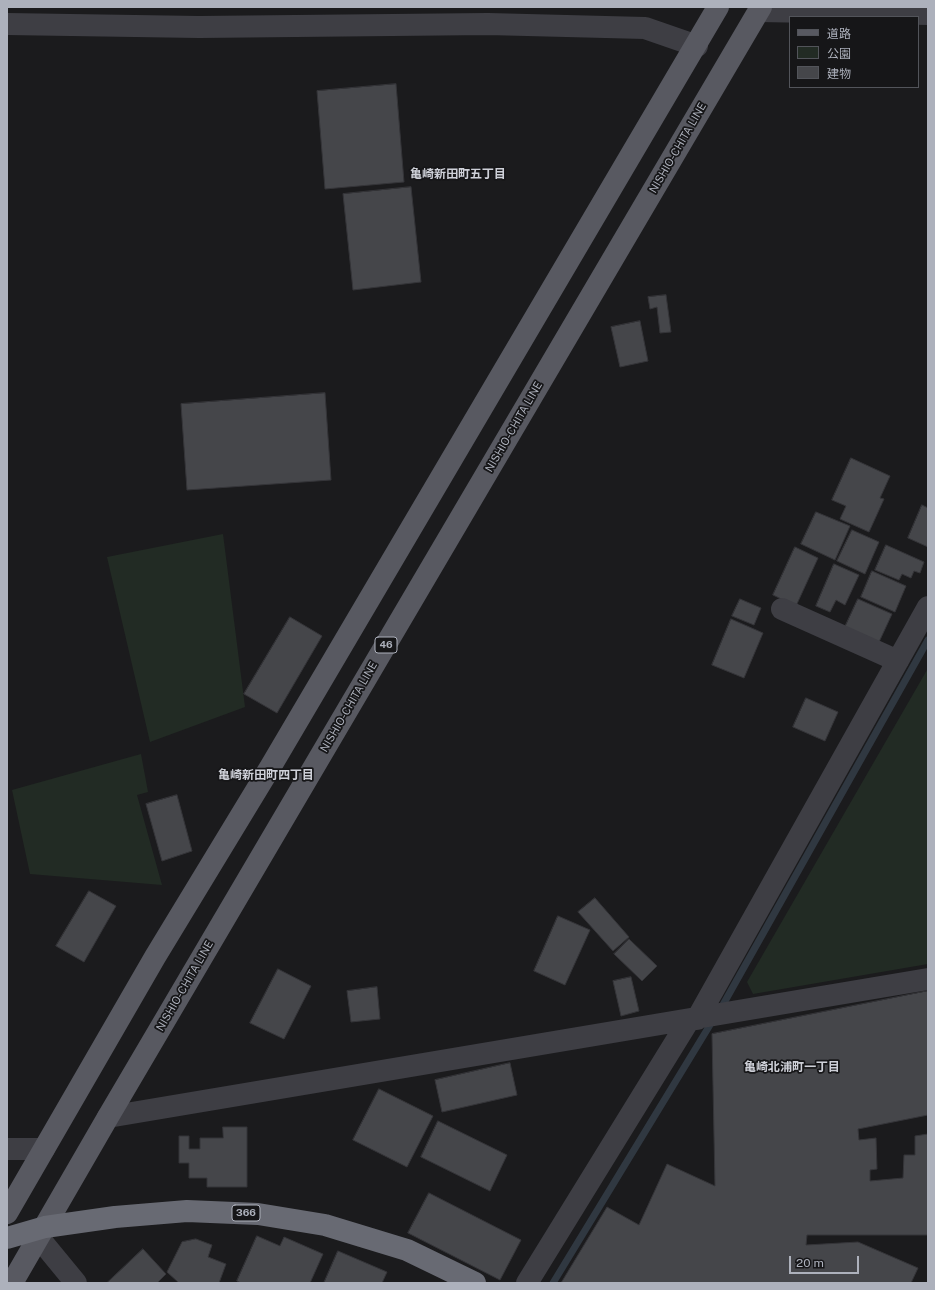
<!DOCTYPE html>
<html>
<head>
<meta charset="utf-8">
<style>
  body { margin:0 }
  #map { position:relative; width:935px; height:1290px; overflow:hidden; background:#1b1b1d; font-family:"Public Sans","Noto Sans JP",sans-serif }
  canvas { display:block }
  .frame { position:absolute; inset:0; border:8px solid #adb1bc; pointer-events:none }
  .legend { position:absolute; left:789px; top:16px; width:130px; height:72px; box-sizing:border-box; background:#161618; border:1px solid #52545a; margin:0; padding:5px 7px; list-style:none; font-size:12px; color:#adb1bc }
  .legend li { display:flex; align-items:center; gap:8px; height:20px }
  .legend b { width:20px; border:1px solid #52545a }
  .scale { position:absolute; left:789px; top:1256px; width:70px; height:18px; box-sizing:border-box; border:2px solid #adb1bc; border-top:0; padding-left:5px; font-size:12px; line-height:14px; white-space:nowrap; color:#adb1bc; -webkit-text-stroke:3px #161618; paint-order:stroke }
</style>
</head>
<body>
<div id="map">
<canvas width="935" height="1290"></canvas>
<div class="frame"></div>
<ul class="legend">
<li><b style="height:5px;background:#585961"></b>道路</li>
<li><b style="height:11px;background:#222b24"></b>公園</li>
<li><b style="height:11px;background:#45464a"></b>建物</li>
</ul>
<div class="scale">20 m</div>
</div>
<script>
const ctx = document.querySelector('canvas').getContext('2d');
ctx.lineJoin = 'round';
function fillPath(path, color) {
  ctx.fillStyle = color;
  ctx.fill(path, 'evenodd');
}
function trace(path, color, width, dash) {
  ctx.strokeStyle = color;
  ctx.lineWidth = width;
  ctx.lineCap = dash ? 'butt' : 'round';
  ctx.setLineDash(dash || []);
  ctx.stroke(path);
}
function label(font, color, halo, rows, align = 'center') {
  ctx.font = font + ' "Public Sans","Noto Sans JP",sans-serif';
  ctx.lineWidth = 3.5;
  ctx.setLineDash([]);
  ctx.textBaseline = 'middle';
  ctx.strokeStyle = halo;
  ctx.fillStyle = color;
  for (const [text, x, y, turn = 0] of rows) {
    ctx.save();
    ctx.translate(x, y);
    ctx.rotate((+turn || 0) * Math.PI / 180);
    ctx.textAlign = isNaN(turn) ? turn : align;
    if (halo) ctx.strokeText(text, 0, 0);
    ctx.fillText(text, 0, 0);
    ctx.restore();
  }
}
fillPath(new Path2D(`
  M223 534 245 707 150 742 107 557Z
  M927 670 928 964 753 994 747 982Z
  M141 754 148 792 137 795 162 885 30 874 12 790Z`), '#222b24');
trace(new Path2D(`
  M720 1010 928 640
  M553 1283 713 1020`), '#303841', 7);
const building = new Path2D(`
  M396 84 404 182 325 189 317 91Z
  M411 187 421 282 353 290 343 194Z
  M666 295 671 332 660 333 657 307 650 309 648 297Z
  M640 321 648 361 620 367 611 327Z
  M325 393 331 480 187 490 181 404Z
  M851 458 890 476 880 498 884 499 869 532 840 519 846 506 832 500Z
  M922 505 928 508V547L908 538Z
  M816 512 850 526 835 560 801 544Z
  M852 530 879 542 865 574 837 561Z
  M886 545 924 562 920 573 914 571 911 578 902 574 899 580 875 570Z
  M795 547 818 558 796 606 773 595Z
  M834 564 859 575 845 605 836 600 830 612 816 606Z
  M872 571 906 586 895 612 861 597Z
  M740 599 761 608 754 625 732 616Z
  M858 599 892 614 879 642 845 627Z
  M290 617 322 636 277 713 244 694Z
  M731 619 763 633 744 678 712 665Z
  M806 698 838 712 825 741 793 727Z
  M177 795 192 851 162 861 146 804Z
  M89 891 116 906 84 962 56 946Z
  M595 898 629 937 613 951 578 912Z
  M558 916 590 930 565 985 534 971Z
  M629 939 657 966 642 981 614 954Z
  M278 969 311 986 284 1039 250 1023Z
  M631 977 639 1011 621 1016 613 981Z
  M377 987 380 1019 351 1022 347 991Z
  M928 991V1115L858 1129 859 1140 876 1138 877 1169 870 1170V1181L903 1178 904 1155H915V1136L928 1134V1235H807L806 1245 858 1242 918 1268 911 1283H561L607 1207 639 1225 667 1164 715 1186 712 1034Z
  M510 1063 517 1095 442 1112 435 1080Z
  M379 1089 433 1116 407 1167 353 1140Z
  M438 1121 507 1155 490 1191 421 1157Z
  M223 1127H247V1187H207V1178H189V1163H179V1136H189V1149H200V1138H223Z
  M429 1193 521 1240 500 1280 408 1233Z
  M257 1236 280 1246 284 1237 323 1254 310 1283H241L237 1281Z
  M196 1239 212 1245 208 1257 226 1264 219 1283H179L167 1272 182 1242Z
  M143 1249 166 1274 157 1283H107Z
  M338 1251 387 1272 382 1283H324Z`);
fillPath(building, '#45464a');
trace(building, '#353539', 1);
trace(new Path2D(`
  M759 11 928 14
  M7 24 199 27 488 24 645 28 697 46
  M782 609 898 661
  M697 1019 928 607
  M108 1117 928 979
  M7 1149H44
  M39 1238 76 1283
  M527 1283 689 1020`), '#3e3e44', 22);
trace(new Path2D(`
  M7 1213 155 957 271 766 718 7
  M12 1283 108 1117 761 7`), '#585961', 22);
trace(new Path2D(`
  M7 1238 45 1227 115 1217 187 1211 258 1214 325 1225 407 1250 475 1283`), '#686a73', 22);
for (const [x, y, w] of [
  [386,645,22],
  [246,1213,28]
]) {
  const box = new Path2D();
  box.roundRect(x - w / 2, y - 8, w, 16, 3);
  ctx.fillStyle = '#161618';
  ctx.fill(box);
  trace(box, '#adb1bc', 1);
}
label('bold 10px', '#adb1bc', null, [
  ["46",386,645],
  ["366",246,1213]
]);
label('11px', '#adb1bc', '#161618', [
  ["NISHIO-CHITA LINE",678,148,-60],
  ["NISHIO-CHITA LINE",514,427,-60],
  ["NISHIO-CHITA LINE",349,707,-60],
  ["NISHIO-CHITA LINE",185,986,-60]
]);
label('bold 12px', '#ced0d8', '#161618', [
  ["亀崎新田町五丁目",458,174],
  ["亀崎新田町四丁目",266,775],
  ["亀崎北浦町一丁目",792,1067]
]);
</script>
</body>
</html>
